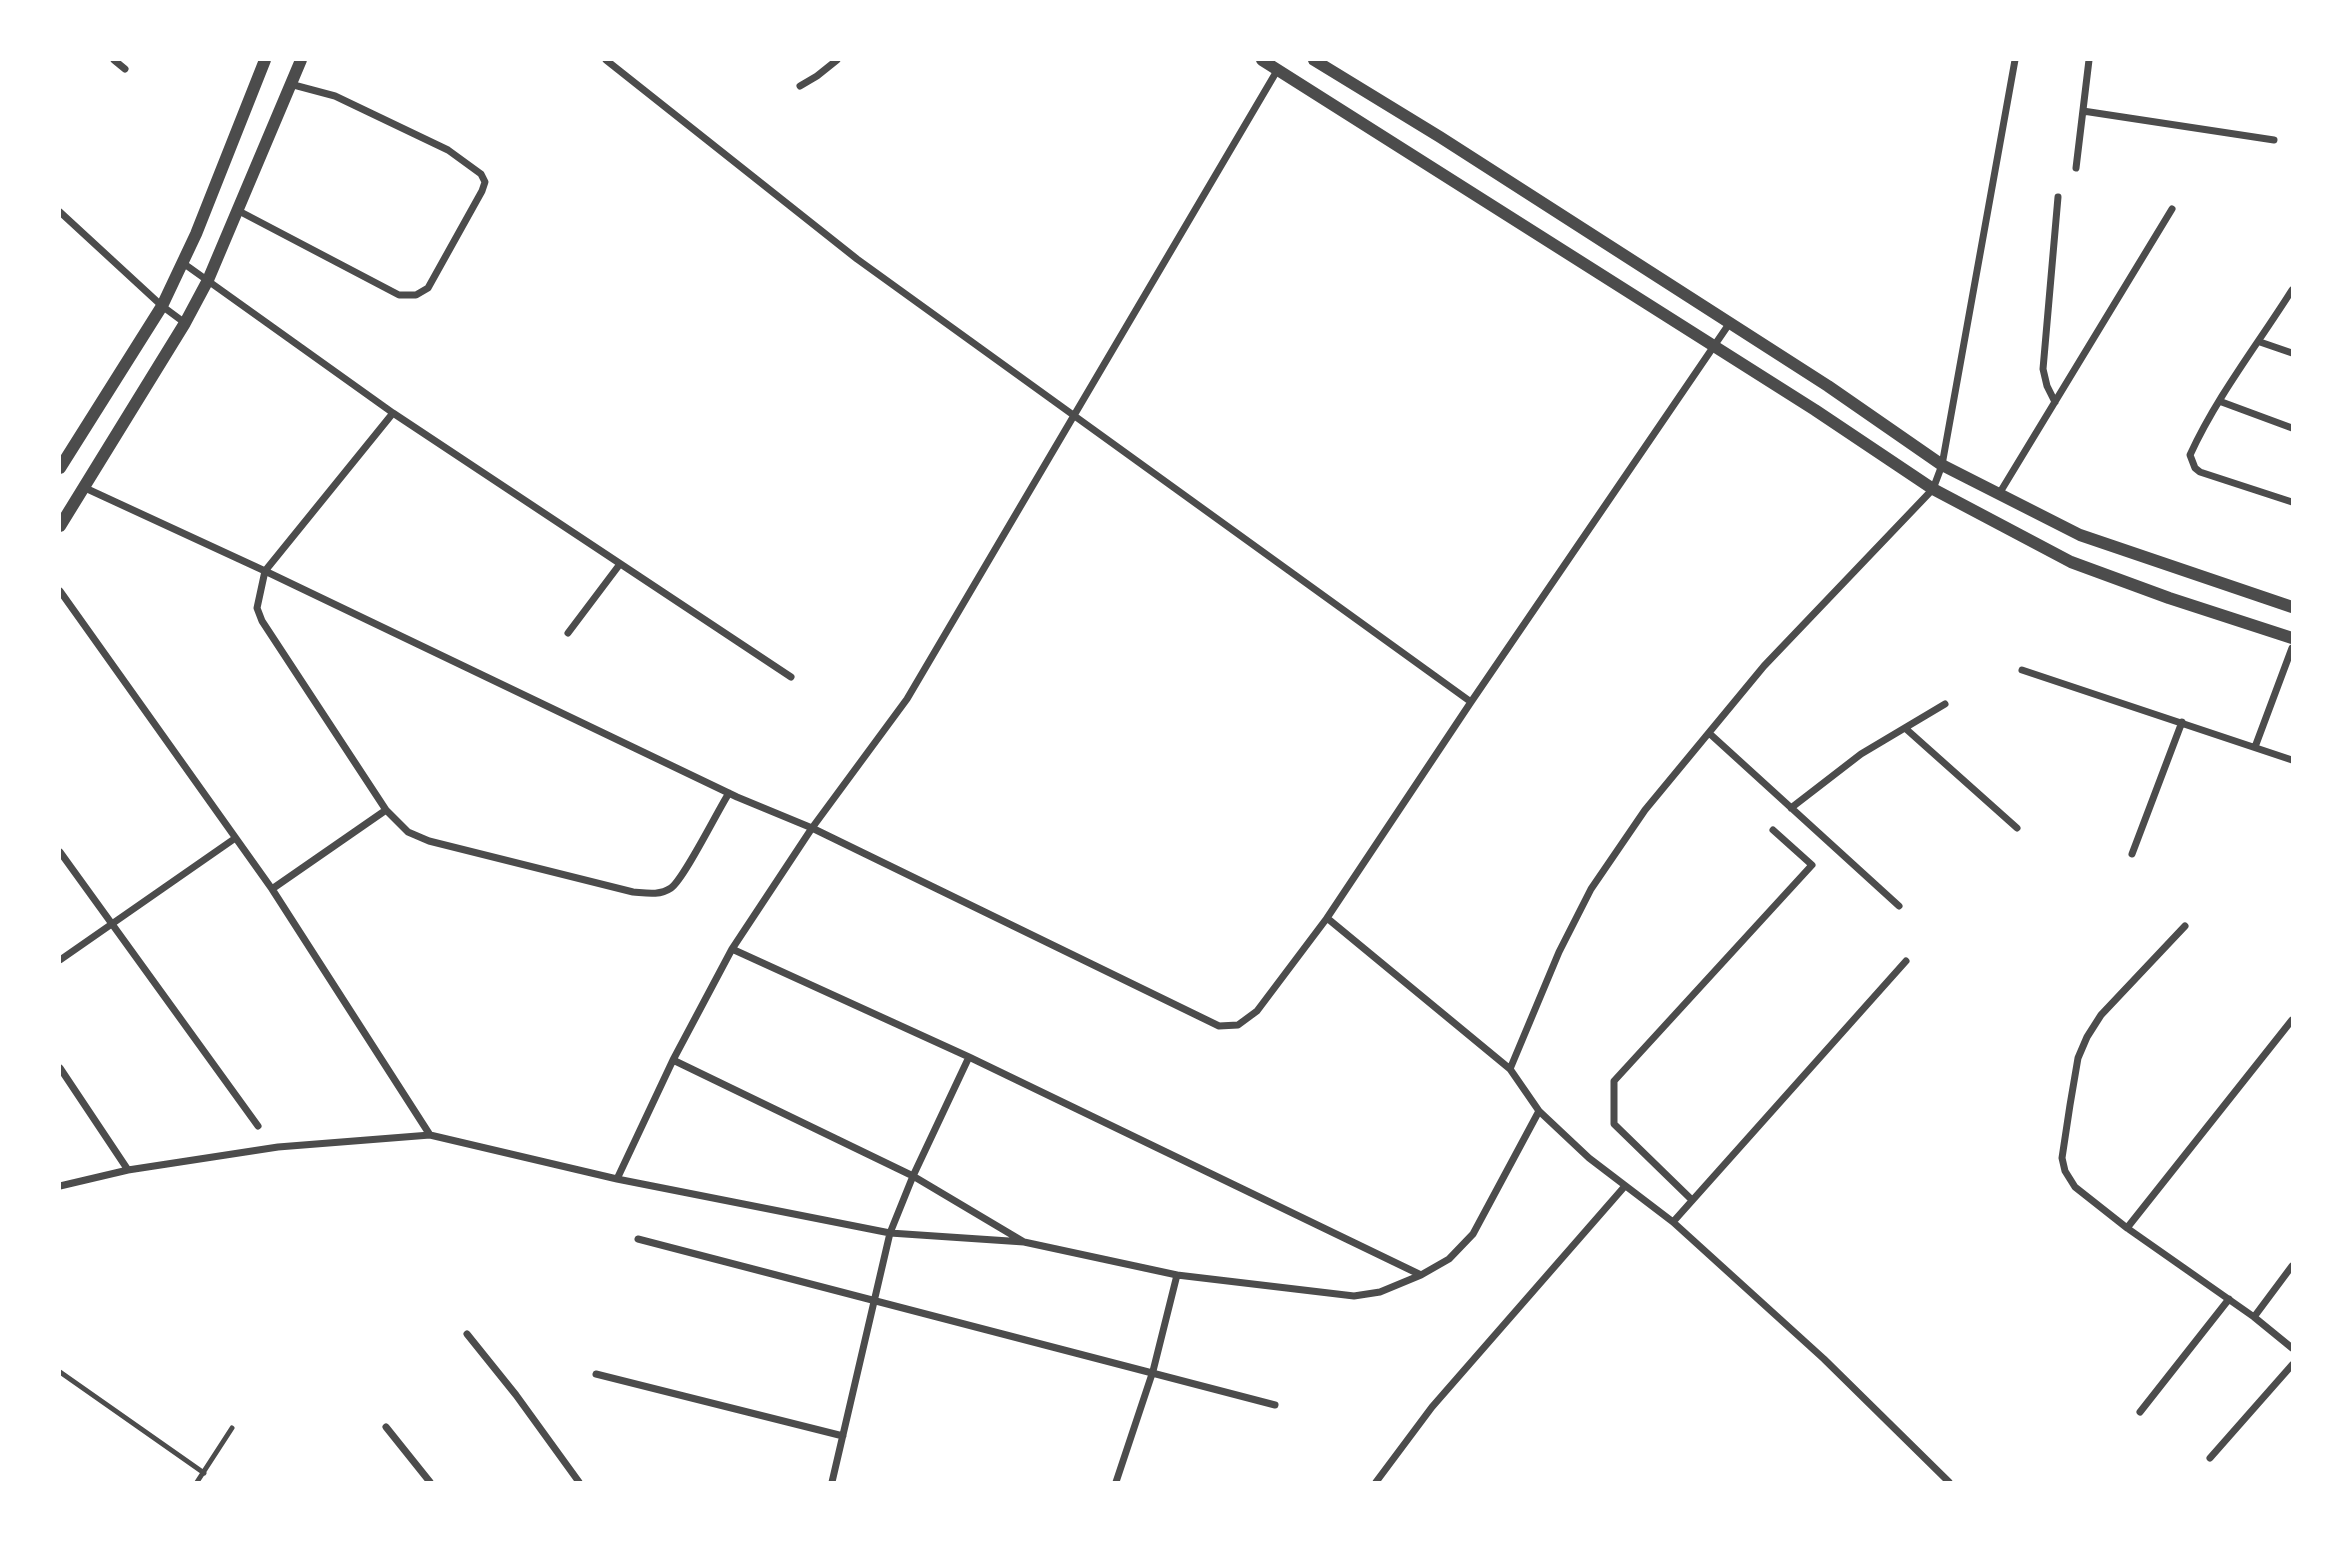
<!DOCTYPE html>
<html>
<head>
<meta charset="utf-8">
<style>
  body { margin:0 }
  #map { position:relative; width:2352px; height:1542px; overflow:hidden; background:#fff; font-family:"Archivo Narrow",sans-serif }
  canvas { display:block }
  .frame { position:absolute; inset:0; border:61px solid #fff; pointer-events:none }
</style>
</head>
<body>
<div id="map">
<canvas width="2352" height="1542"></canvas>
<div class="frame"></div>
</div>
<script>
const ctx = document.querySelector('canvas').getContext('2d');
ctx.lineJoin = 'round';
function trace(path, color, width, dash) {
  ctx.strokeStyle = color;
  ctx.lineWidth = width;
  ctx.lineCap = dash ? 'butt' : 'round';
  ctx.setLineDash(dash || []);
  ctx.stroke(path);
}
trace(new Path2D(`
  M60 1372 204 1473
  M197 1482 232 1428`), '#4c4c4c', 5);
trace(new Path2D(`
  M114 60 125 69
  M606 60 857 259 1471 702
  M800 86 817 76 837 60
  M2083 111 2274 140
  M2076 168 2089 60
  M237 210 399 295H416L428 288 482 191 485 182 481 174 448 150 335 96 290 84
  M60 212 162 306 185 323
  M183 263 393 413 791 677
  M2292 290C2258 344 2217 396 2190 455L2195 468 2200 472 2292 502
  M1729 324 1471 702 1327 918 1510 1069 1539 1111 1589 1158 1673 1222 1824 1359 1949 1482
  M2260 342 2292 353
  M2219 401 2292 428
  M2055 402 2047 386 2043 369 2058 197
  M393 413 265 571 737 797 812 828 1219 1026 1238 1025 1257 1011 1327 918
  M83 487 265 571 257 608 262 621 386 810 408 832 429 841 633 892C646 893 659 896 671 888 684 879 718 810 729 793
  M1999 494 2172 209
  M60 591 272 889 430 1135
  M568 633 620 564
  M2022 670 2292 760
  M1905 728 2017 828
  M1709 733 1899 906
  M2255 747 2292 648
  M1791 808 1861 754 1945 704
  M60 852 258 1126
  M2132 854 2182 722
  M272 889 386 810
  M2185 926 2101 1015 2087 1037 2078 1058 2070 1105 2062 1158 2065 1171 2075 1187 2127 1228 2254 1317 2292 1348
  M732 949 969 1057 1421 1275 1449 1259 1473 1234 1539 1111
  M60 960 234 839
  M673 1060 913 1176 969 1057
  M60 1068 128 1170
  M1510 1069 1559 952 1591 889 1645 810 1764 666 1933 489 1942 465 2015 60
  M617 1179 673 1060 732 949 812 828 907 699 1278 69
  M60 1186 128 1170 278 1147 430 1135 617 1179 890 1233 832 1482
  M1692 1200 1614 1124V1081L1812 865 1773 830
  M1673 1222 1906 961
  M2127 1228 2292 1020
  M638 1239 1275 1405
  M1024 1242 913 1176 890 1233 1024 1242 1177 1275
  M2254 1317 2292 1266
  M467 1334 516 1395 579 1482
  M596 1374 843 1436
  M2140 1412 2229 1299
  M386 1427 430 1482
  M2210 1458 2292 1365
  M1116 1482 1153 1371 1177 1275 1354 1296 1380 1292 1421 1275
  M1376 1482 1432 1407 1625 1186`), '#4c4c4c', 7);
trace(new Path2D(`
  M1262 60 1815 410 1933 489 2071 562 2169 598 2292 638
  M1314 60 1440 137 1828 386 1942 465 2080 535 2292 607
  M60 468 162 306 196 234 265 60
  M60 526 185 323 208 280 301 60`), '#4c4c4c', 12);
</script>
</body>
</html>
